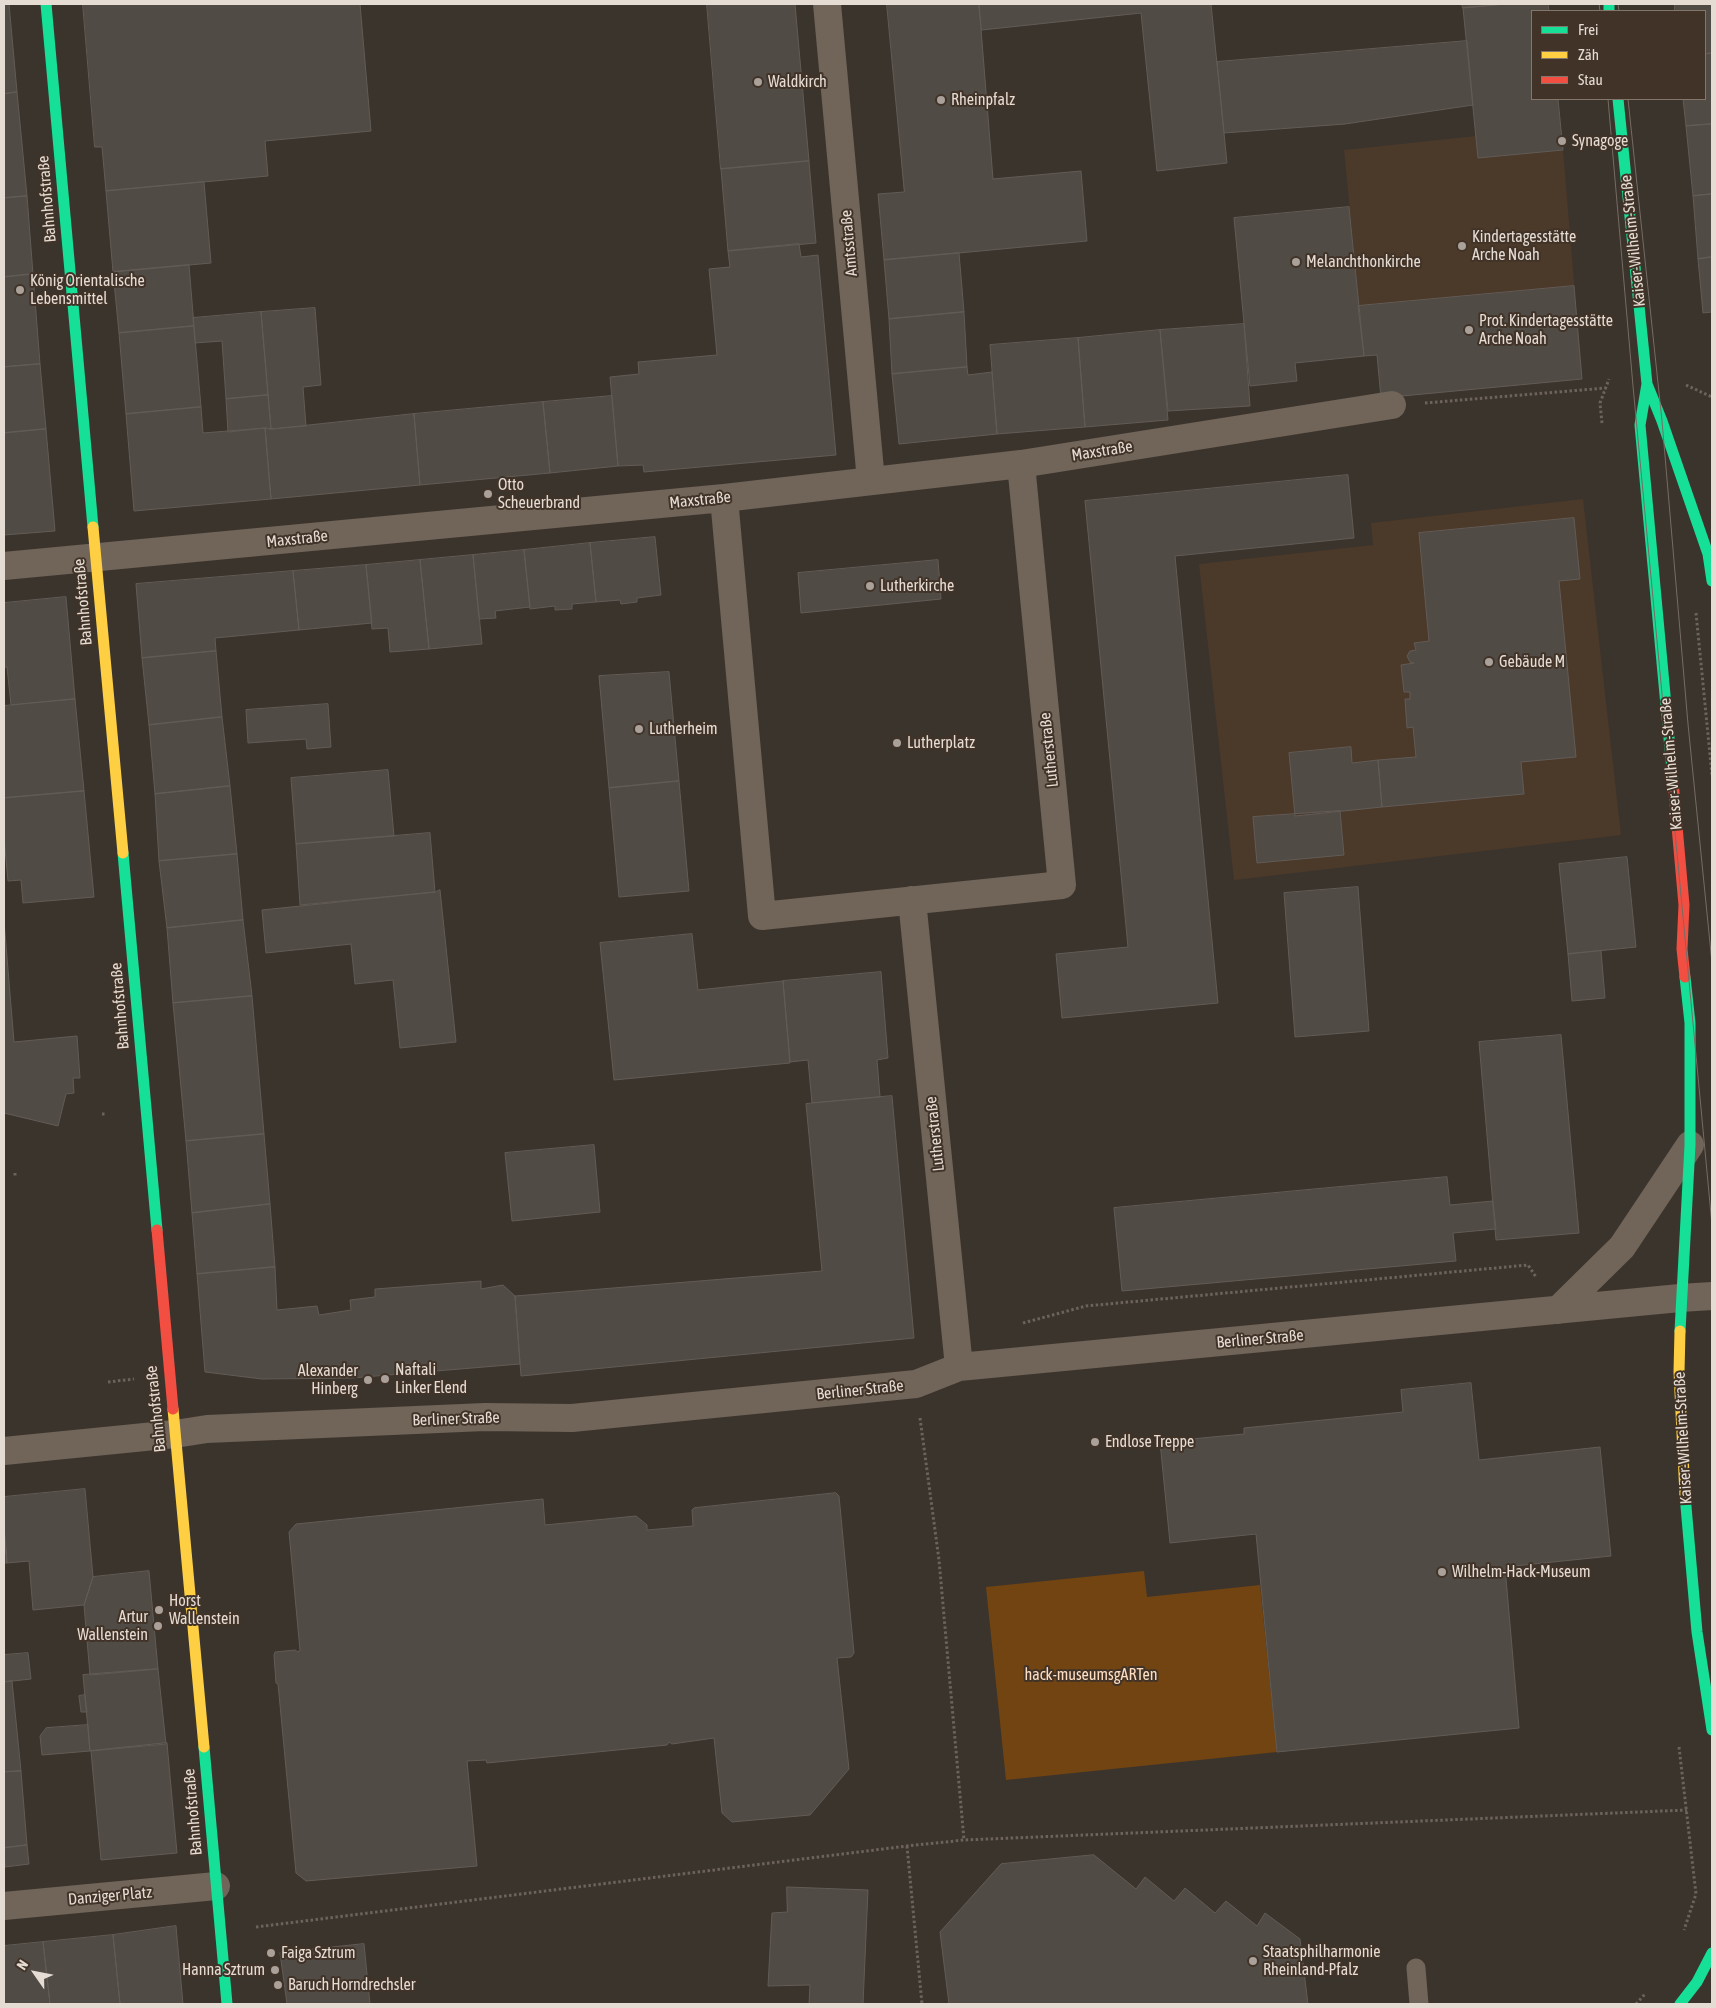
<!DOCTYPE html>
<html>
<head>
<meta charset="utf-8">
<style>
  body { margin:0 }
  #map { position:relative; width:1716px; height:2008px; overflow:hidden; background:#3b342d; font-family:"Asap Condensed",sans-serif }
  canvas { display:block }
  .frame { position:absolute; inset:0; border:5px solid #e5dcd4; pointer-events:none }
  .legend { position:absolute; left:1531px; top:10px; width:175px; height:90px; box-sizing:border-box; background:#413327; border:1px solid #83776c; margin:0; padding:6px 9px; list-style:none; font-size:15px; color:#e5dcd4 }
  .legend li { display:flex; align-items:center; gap:10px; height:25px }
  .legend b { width:25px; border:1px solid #83776c }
  .north { position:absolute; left:10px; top:1948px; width:50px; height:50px; -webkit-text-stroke:4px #413327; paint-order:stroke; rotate:303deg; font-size:14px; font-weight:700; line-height:20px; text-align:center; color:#e5dcd4 }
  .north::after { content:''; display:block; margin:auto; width:18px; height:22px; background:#e5dcd4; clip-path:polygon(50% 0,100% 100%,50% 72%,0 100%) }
</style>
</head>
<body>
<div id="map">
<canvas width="1716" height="2008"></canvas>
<div class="frame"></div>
<ul class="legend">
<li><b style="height:6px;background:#16e098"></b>Frei</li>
<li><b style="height:6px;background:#ffcf43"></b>Zäh</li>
<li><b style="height:6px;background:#f24e42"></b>Stau</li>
</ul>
<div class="north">N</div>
</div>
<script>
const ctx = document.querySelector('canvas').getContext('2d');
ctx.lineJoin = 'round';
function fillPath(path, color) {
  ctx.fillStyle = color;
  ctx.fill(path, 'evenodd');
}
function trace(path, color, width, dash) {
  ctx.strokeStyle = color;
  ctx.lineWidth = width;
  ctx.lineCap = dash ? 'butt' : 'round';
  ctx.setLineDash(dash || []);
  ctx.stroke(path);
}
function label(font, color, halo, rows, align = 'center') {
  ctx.font = font + ' "Asap Condensed",sans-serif';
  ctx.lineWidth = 4;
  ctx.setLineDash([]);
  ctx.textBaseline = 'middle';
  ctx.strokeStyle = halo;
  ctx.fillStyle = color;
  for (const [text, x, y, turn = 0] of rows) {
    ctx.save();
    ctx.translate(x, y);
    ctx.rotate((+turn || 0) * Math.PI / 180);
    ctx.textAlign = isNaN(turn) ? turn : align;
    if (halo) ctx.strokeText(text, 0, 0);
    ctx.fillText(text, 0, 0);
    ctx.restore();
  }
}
fillPath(new Path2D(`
  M1476 136 1479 158 1563 150 1582 379 1377 355 1364 356 1344 150Z
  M1583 499 1621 835 1234 880 1199 564 1373 545 1371 523Z`), '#4b392a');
fillPath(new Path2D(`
  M1144 1571 1147 1597 1260 1585 1277 1752 1006 1780 986 1587Z`), '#714412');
const building = new Path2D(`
  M4 4H9L17 92 4 94Z
  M83 4H360L371 131 265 141 268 176 106 191 102 147H95Z
  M707 4H795L809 161 721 169Z
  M887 4H979L993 179 1081 171 1087 241 884 260 878 194 904 192Z
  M979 4H1211L1227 163 1157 171 1141 13 982 30Z
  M1462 4H1506L1463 8Z
  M1506 4H1548L1549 11H1532V99H1558L1563 150 1478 158 1463 8Z
  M1675 4H1712V53L1705 54V11H1675Z
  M1467 41 1473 105 1345 124 1224 133 1217 62Z
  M1712 53V124L1686 126 1683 99H1705V54Z
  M17 92 27 196 4 198V94Z
  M1712 124V194L1693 196 1686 126Z
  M809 161 816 243 728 251 721 169Z
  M204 182 211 263 113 272 106 191Z
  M1712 194V257L1698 259 1693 196Z
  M27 196 33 274 4 277V198Z
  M1349 207 1364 356 1295 363 1297 381 1250 386 1234 218Z
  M799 244 801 257 818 255 836 455 644 472 643 465 618 466 610 377 639 374 638 362 717 355 709 269 730 267 728 251Z
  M959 253 964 312 889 319 884 260Z
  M1712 257V312L1703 313 1698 259Z
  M189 265 194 326 119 333 113 272Z
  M33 274 40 364 4 367V277Z
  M1574 286 1582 379 1381 398 1377 355 1364 356 1358 306Z
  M315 308 321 385 303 387 306 426 271 429 261 312Z
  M261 312 268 395 226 399 222 341 195 343 193 318Z
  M964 312 967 367 892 374 889 319Z
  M1244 324 1250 406 1168 411 1160 330Z
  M194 326 201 407 126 414 119 333Z
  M1160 330 1168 420 1085 427 1078 338Z
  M1078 338 1085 427 997 434 990 345Z
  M40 364 46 429 4 433V367Z
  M967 367 968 375 992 372 997 434 899 444 892 374Z
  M268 395 271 429 265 428 228 432 226 399Z
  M612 396 618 466 550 473 543 402Z
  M543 402 550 473 420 485 414 414Z
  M201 407 203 433 265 428 271 499 134 511 126 414Z
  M414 414 420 485 271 499 265 428 271 429Z
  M46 429 55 531 4 535V433Z
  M1348 475 1354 538 1175 556 1218 1003 1062 1018 1056 954 1128 947 1085 501Z
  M1574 518 1580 579 1559 581 1576 757 1521 762 1524 794 1382 807 1378 760 1416 757 1413 727 1407 728 1405 699H1410V692H1404L1401 665 1414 663 1410 662 1407 656 1410 651 1416 650 1414 643 1429 641 1419 533Z
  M655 537 661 595 637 598V602L621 604 620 600 596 602 590 543Z
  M590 543 596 602 572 604V609L555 610V606L530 609 524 550Z
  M524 550 530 607 495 611 496 618 479 619 473 555Z
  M473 555 482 644 429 649 420 560Z
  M420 560 429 649 390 652 388 628 372 629 366 565Z
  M938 560 941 599 801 613 798 573Z
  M366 565 372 623 299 630 293 571Z
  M293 571 299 630 215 638 216 651 142 658 136 584Z
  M66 597 75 699 11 705 7 667H4V603Z
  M216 651 222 717 149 725 142 658Z
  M669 672 679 781 609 788 599 676Z
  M75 699 84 791 4 798V706Z
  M328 704 331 747 307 749 306 739 248 743 246 710Z
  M222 717 230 786 155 794 149 725Z
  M1351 747 1352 763 1378 760 1382 807 1295 816 1289 753Z
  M388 770 394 836 296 844 291 778Z
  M679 781 689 891 619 897 609 788Z
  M230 786 237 854 159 861 155 794Z
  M84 791 94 897 23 903 21 880 8 881 4 838V798Z
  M1340 811 1344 855 1257 863 1253 817Z
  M430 833 435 892 300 905 296 844Z
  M237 854 243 920 167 928 159 861Z
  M1627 857 1636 947 1568 954 1559 864Z
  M1358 887 1369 1031 1295 1037 1284 893Z
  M440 890 456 1042 400 1048 393 980 355 984 351 944 266 953 262 910 435 892Z
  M243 920 252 996 173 1003 167 928Z
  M4 921 14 1042 77 1036 80 1078H73L74 1093 66 1094 58 1126 4 1113Z
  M692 934 698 990 783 981 790 1063 614 1080 600 943Z
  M1601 951 1605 998 1572 1001 1568 954Z
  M881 972 888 1058 877 1060 880 1097 812 1103 808 1060 790 1062 783 981Z
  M252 996 264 1134 186 1141 173 1003Z
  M1561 1035 1579 1233 1496 1240 1479 1042Z
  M892 1096 914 1338 521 1376 515 1296 822 1271 806 1104Z
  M264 1134 270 1204 192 1213 186 1141Z
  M594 1145 600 1212 512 1221 505 1153Z
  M1447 1177 1450 1205 1493 1201 1496 1229 1453 1233 1456 1261 1122 1291 1114 1208Z
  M270 1204 275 1267 197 1274 192 1213Z
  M275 1267 277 1310 317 1306 319 1315 351 1310 350 1300 375 1297V1289L481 1281V1289L503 1285 515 1296 520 1364 352 1378 262 1379 205 1372 197 1274Z
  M1471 1383 1479 1460 1600 1447 1611 1556 1505 1567 1519 1728 1277 1752 1256 1534 1170 1543 1160 1442 1244 1434V1428L1403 1412 1401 1390Z
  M85 1489 93 1577 84 1605 33 1610 29 1561 7 1563 4 1527V1497Z
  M836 1493 839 1496 854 1653 851 1657 837 1658 849 1769 810 1815 732 1822 722 1813 714 1738 672 1744 669 1742 667 1745 487 1763 486 1760 467 1761 477 1866 306 1881 296 1873 278 1684 276 1683 274 1655 275 1652 295 1650 298 1652 300 1650 289 1532 296 1524 543 1499 545 1525 636 1516 647 1525V1530L693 1526 692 1510 694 1508Z
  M4 1527 7 1563H4Z
  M149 1571 158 1669 90 1675 84 1605 93 1577Z
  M28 1653 31 1679 4 1682V1655Z
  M158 1669 166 1744 90 1751 83 1675Z
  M12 1681 21 1771 4 1772V1682Z
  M85 1695 87 1712H81L79 1696Z
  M88 1725 90 1751 42 1755 40 1736 46 1728Z
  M167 1743 177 1853 101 1860 91 1751Z
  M21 1771 27 1845 4 1848V1772Z
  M27 1845 29 1864 5 1867 4 1848Z
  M1094 1855 1136 1889 1145 1877 1174 1901 1185 1888 1215 1913 1226 1901 1257 1926 1265 1913 1300 1939 1308 2004H949L940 1932 1001 1864Z
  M787 1887 868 1890 863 2004H809L810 1985 768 1986 772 1913 787 1912Z
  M176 1926 183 2004H120L113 1935Z
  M113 1935 120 2004H50L43 1942Z
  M43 1942 50 2004H4V1946Z
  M364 1944 370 2004H287L280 1953Z`);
fillPath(building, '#514b46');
trace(building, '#625b56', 1);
trace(new Path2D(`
  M1686 385 1712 397
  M1425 403 1606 388
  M1602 423 1600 403 1609 379
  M1696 613 1712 775
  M102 1114H107
  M15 1173V1178
  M1023 1323 1086 1306 1528 1265 1536 1277
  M108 1382 134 1379
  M920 1418 939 1560 964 1840
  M1679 1747 1696 1894 1684 1930
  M907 1846 922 2004
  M256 1927 907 1846 964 1840 1687 1810
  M1636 2004 1645 1994`), '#6c635a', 3, [2.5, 2.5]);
trace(new Path2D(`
  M1416 1968 1419 2004`), '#716458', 19);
trace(new Path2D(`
  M827 4 871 481
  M724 498 762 916 1062 885 1021 464
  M4 566 724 498 1021 464 1392 405
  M912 900 959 1367
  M1558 1310 1622 1247 1690 1145
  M4 1451 175 1434 207 1429 485 1417 572 1418 916 1384 959 1367 1680 1298 1712 1296
  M4 1906 216 1886`), '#716458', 28);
trace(new Path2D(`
  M46 4 93 527
  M1609 4V11
  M1618 99 1647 384 1640 425 1673 781
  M1647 384 1662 421 1708 554 1712 581
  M123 853 157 1230
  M1680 1331 1690 1145V1023L1685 977
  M1685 1495 1697 1632 1712 1730
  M204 1747 227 2004
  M1680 2004 1697 1982 1712 1953`), '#16e098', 11);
trace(new Path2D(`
  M93 527 123 853
  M1680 1331 1679 1372 1685 1495
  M173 1409 204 1747`), '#ffcf43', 11);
trace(new Path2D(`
  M1673 781 1684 905 1682 949 1685 977
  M157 1230 173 1409`), '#f24e42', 11);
trace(new Path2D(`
  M1599 4 1600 11
  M1618 4 1619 11
  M1608 99 1633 386 1712 1225
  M1628 99 1662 421 1688 724 1712 963`), '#766c64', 1);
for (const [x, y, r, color] of [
  [758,82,5,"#aaa19a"],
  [941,100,5,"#aaa19a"],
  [1562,141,5,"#aaa19a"],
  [1462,246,5,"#aaa19a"],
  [1296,262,5,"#aaa19a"],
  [20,290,5,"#aaa19a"],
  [1469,330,5,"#aaa19a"],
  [488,494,5,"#aaa19a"],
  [870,586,5,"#aaa19a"],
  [1489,662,5,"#aaa19a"],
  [639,729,5,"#aaa19a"],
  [897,743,5,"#aaa19a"],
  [385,1379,5,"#aaa19a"],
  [368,1380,5,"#aaa19a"],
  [1095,1442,5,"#aaa19a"],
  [1442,1572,5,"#aaa19a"],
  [159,1610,5,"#aaa19a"],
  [158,1626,5,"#aaa19a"],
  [271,1953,5,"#aaa19a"],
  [1253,1961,5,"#aaa19a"],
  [275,1970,5,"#aaa19a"],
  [278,1985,5,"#aaa19a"]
]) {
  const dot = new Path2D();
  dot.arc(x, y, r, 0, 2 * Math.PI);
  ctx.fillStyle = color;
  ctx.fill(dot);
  trace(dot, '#413327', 2);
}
label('16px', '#e5dcd4', '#413327', [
  ["Waldkirch",768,82],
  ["Rheinpfalz",951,100],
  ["Synagoge",1572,141],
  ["Kindertagesstätte",1472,237],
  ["Arche Noah",1472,255],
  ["Melanchthonkirche",1306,262],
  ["König Orientalische",30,281],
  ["Lebensmittel",30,299],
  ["Prot. Kindertagesstätte",1479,321],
  ["Arche Noah",1479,339],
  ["Otto",498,485],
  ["Scheuerbrand",498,503],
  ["Lutherkirche",880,586],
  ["Gebäude M",1499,662],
  ["Lutherheim",649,729],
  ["Lutherplatz",907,743],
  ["Naftali",395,1370],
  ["Linker Elend",395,1388],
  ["Alexander",358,1371,"right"],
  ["Hinberg",358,1389,"right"],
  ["Endlose Treppe",1105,1442],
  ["Wilhelm-Hack-Museum",1452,1572],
  ["Horst",169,1601],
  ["Wallenstein",169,1619],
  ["Artur",148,1617,"right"],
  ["Wallenstein",148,1635,"right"],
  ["Staatsphilharmonie",1263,1952],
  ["Rheinland-Pfalz",1263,1970],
  ["Faiga Sztrum",281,1953],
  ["Hanna Sztrum",265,1970,"right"],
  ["Baruch Horndrechsler",288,1985]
], 'left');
label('16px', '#e5dcd4', '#413327', [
  ["Bahnhofstraße",47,199,-95],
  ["Kaiser-Wilhelm-Straße",1633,241,-96],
  ["Amtsstraße",849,243,-95],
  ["Maxstraße",1102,451,-9],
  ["Maxstraße",700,500,-6],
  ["Maxstraße",297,539,-6],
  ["Bahnhofstraße",83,602,-95],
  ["Lutherstraße",1049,750,-96],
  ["Kaiser-Wilhelm-Straße",1671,764,-95],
  ["Bahnhofstraße",120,1006,-95],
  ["Lutherstraße",935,1134,-96],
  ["Berliner Straße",1260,1339,-5],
  ["Berliner Straße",860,1390,-6],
  ["Bahnhofstraße",156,1409,-96],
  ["Berliner Straße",456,1419,-2],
  ["Kaiser-Wilhelm-Straße",1683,1438,-93],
  ["Bahnhofstraße",193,1812,-95],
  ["Danziger Platz",110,1896,-5]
]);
label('16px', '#feddc1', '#413327', [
  ["hack-museumsgARTen",1091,1675]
]);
</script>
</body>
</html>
